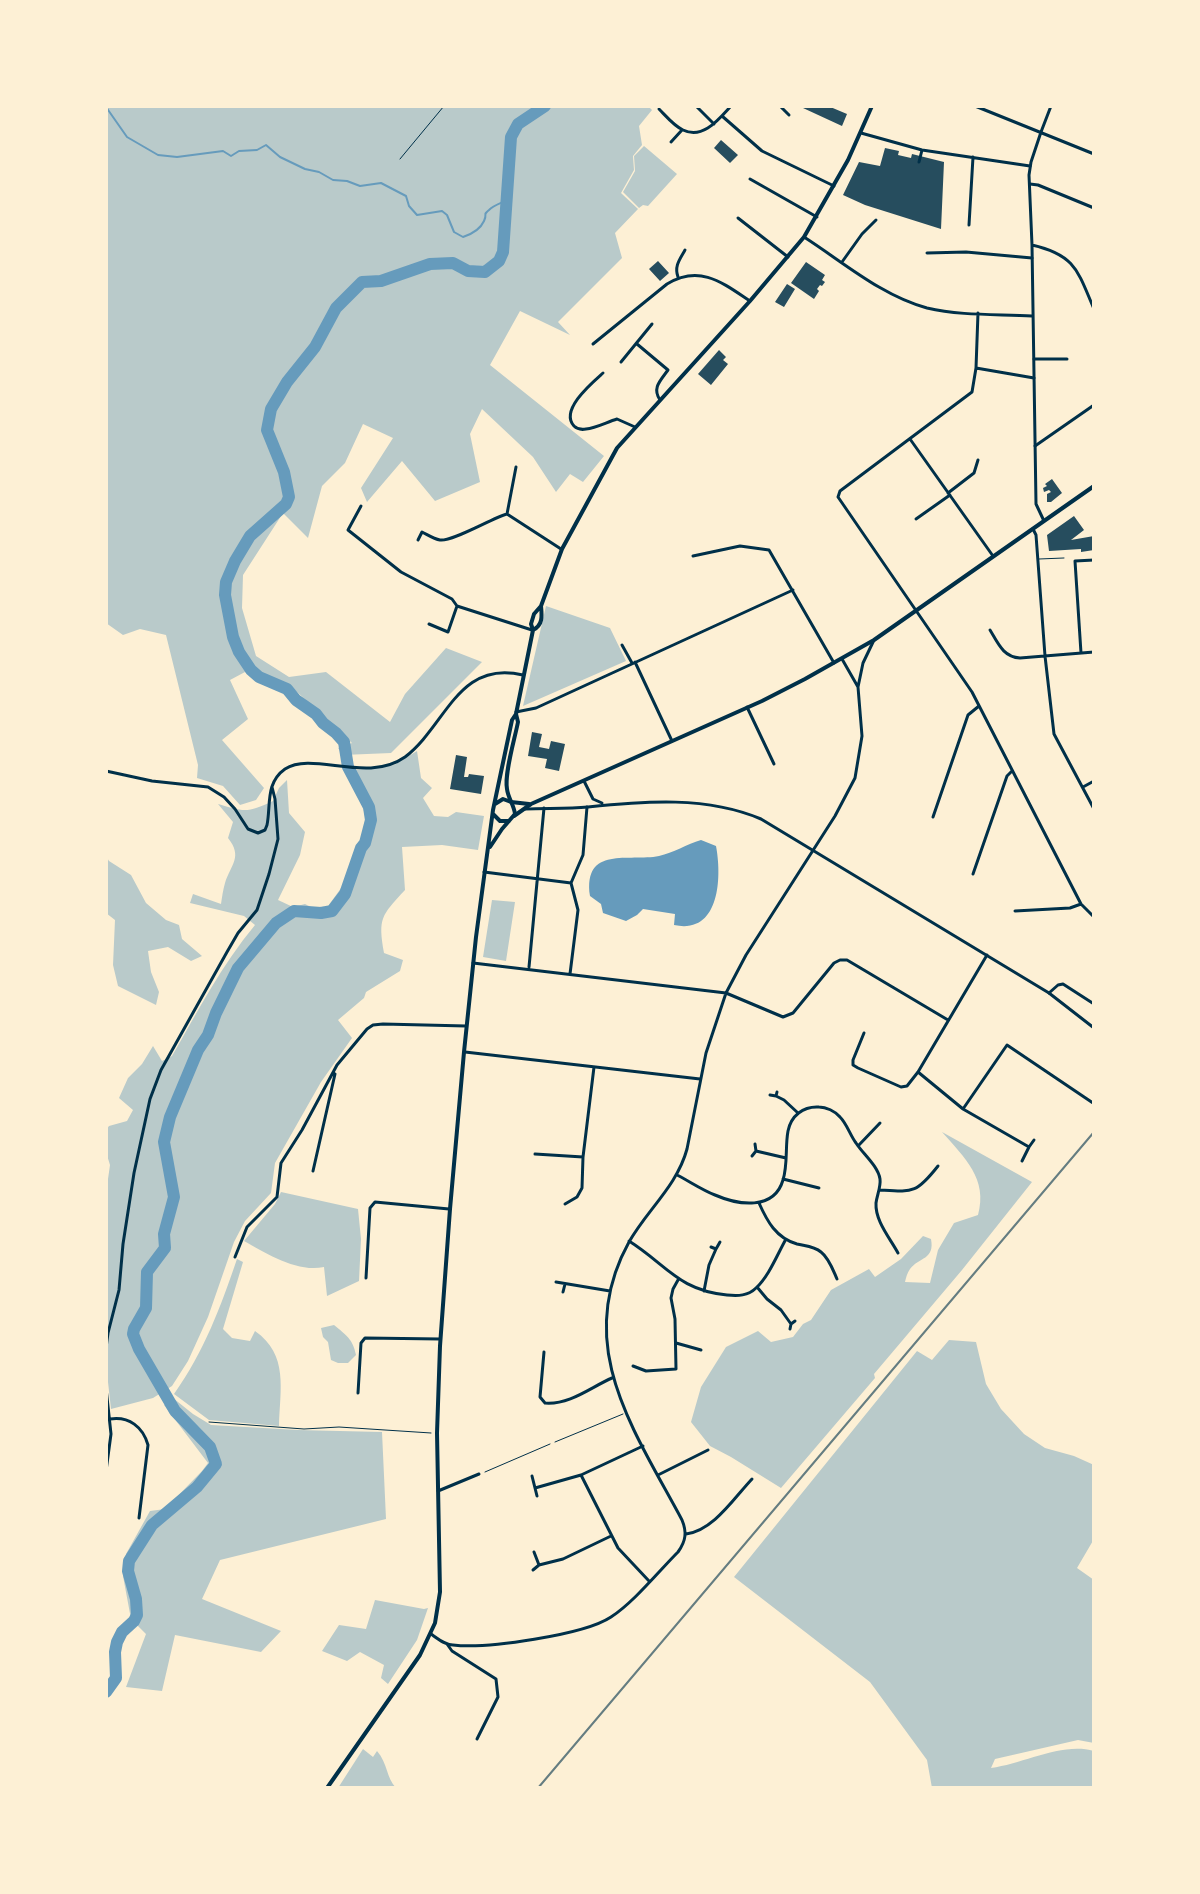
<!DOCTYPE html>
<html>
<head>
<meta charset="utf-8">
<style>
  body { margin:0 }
  #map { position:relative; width:1200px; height:1894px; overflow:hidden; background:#fdf0d5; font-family:"Golos Text",sans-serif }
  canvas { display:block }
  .frame { position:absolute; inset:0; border:108px solid #fdf0d5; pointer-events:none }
</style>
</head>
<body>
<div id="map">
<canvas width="1200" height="1894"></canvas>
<div class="frame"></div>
</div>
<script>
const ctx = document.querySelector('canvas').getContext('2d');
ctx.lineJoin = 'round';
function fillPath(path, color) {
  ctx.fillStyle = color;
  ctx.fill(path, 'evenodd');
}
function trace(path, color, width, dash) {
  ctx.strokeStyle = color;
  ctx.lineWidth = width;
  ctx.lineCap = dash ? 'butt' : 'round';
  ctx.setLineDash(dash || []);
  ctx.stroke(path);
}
fillPath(new Path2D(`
  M106 106H648L652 110 639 126 642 145 633 156 634 170 621 193 638 209 615 233 622 258 558 322 570 335 520 311 490 365 604 456 583 482 570 474 556 492 533 457 482 409 470 434 480 482 435 501 402 461 367 502 361 488 393 438 363 424 345 463 322 486 308 538 283 513 243 575 242 608 256 656 289 677 326 672 390 722 405 694 446 648 482 662 391 753 343 755 338 748 352 743 295 690 277 691 245 672 230 680 248 719 222 740 264 788 256 800 240 805 223 786 197 778 198 765 166 635 140 629 123 635 106 623Z
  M644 146 677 174 648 206 643 205 639 208 623 192 635 171 634 156Z
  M546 606 610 628 626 661 523 706Z
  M417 751 421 778 432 788 423 798 434 816 448 817 456 812 484 816 478 850 442 845 402 847 405 890C381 916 378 918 384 953L403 960 400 971 366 992 364 998 338 1020 352 1038 321 1082 275 1163 271 1193 245 1221 234 1242 208 1317 188 1361 172 1386 153 1398 111 1409 106 1364 109 1333 106 1331V1193L110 1165 106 1152V1130L109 1126 127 1121 133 1110 119 1098 128 1078 142 1064 153 1046 162 1061 172 1056C198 1011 221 966 255 925L244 916 190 903 193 894 221 904C222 897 223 890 225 883 231 864 243 857 228 838L233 822 218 804C244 812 248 813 273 801L279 788 287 780 289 813 305 832 300 855 278 900 293 907 305 904 323 913 352 873 366 821 355 770 394 765Z
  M106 856 109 861 131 875 146 903 166 920 179 925 182 939 202 956 191 961 168 947 148 951 151 972 159 992 156 1005 118 986 113 965 115 920 106 913Z
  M492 900 515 902 506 961 483 957Z
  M942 1132 1032 1182 962 1270 874 1374 875 1378 781 1488 731 1457 710 1446 691 1422 701 1387 726 1347 758 1331 771 1342 793 1337 803 1324 811 1320 831 1290 869 1269 875 1277 901 1259 923 1236 931 1239C935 1260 919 1257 910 1269 907 1273 906 1278 905 1282L930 1283 938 1250 954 1223 978 1215C988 1179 965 1158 942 1132Z
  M281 1192 358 1209 361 1239 359 1281 327 1296 324 1267C297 1273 266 1253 244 1241L275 1204Z
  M237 1259 243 1262 223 1329 232 1338 250 1341 255 1331C289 1355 280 1389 279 1426L209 1420 174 1394C204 1352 221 1306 237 1259Z
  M334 1325C346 1335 353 1339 356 1355L348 1363H338L331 1360 328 1342 323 1337 321 1328Z
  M949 1340 976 1342 986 1384 1001 1409 1024 1434 1045 1448 1074 1456 1094 1465V1539L1077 1568 1094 1580V1743L1078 1740 995 1759 991 1768C1024 1764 1061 1742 1094 1751V1788H932L927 1760 870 1682 734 1577 917 1351 932 1360Z
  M173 1398 193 1414 211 1425 298 1430 382 1432 386 1519 220 1560 202 1599 281 1631 261 1652 175 1635 162 1691 126 1687 146 1634 131 1619 123 1576 126 1554 150 1511 165 1509 202 1471 208 1463 164 1405Z
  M375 1600 424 1609 428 1608 417 1640 388 1684 381 1678 384 1665 360 1652 347 1661 322 1651 339 1625 366 1629Z
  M363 1749 373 1757 377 1751C388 1764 386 1777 396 1788H338Z`), '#b9caca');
fillPath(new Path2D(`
  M701 840 716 846C722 877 720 935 674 925L675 914 643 909 637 915 626 921 603 913 601 904 590 896C583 845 629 862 659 856 673 853 687 844 701 840Z`), '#669bbc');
trace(new Path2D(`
  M106 107 127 137 158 155 177 157 223 151 231 156 239 151 257 150 266 145 280 157 305 169 319 172 333 180 347 181 360 186 381 183 406 196 409 206 417 215 442 211 447 215 454 232 463 237C472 234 480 230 484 221 488 212 482 216 489 210 494 205 502 203 507 200`), '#669bbc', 2);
trace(new Path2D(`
  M106 1692 116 1678 115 1652 117 1642 122 1632 134 1621 137 1615 136 1599 128 1571 129 1561 152 1525 197 1487 216 1464 210 1447 175 1411 139 1349 133 1334 134 1329 146 1308 147 1272 165 1248 164 1234 174 1197 164 1142 170 1117 198 1050 208 1035 216 1013 238 968 276 923 294 911 321 913 332 911 345 894 361 848 365 843 371 820 369 807 348 767 344 742 336 733 323 723 316 714 296 700 287 689 259 677 251 670 239 652 233 637 225 595 226 582 235 561 250 536 286 504 289 497 284 472 267 430 271 409 287 382 315 347 336 308 362 282 381 281 430 264 453 263 468 271 485 272 499 261 503 252 511 137 518 124 545 106`), '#669bbc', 12);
fillPath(new Path2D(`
  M804 106H828L847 114 842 126 803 108Z
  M721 140 738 155 730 163 714 148Z
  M885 148 899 151 898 155 911 158 912 154 944 162 941 229 865 205 843 195 859 162 880 166Z
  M658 261 669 273 660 281 649 269Z
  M806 262 825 275 822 280 825 282 822 286 820 285 817 289 819 291 814 299 791 283Z
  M787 284 795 289 784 307 775 302Z
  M719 350 726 357 723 360 728 364 711 385 698 374Z
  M1052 479 1062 493 1051 502H1047V494L1051 492 1049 490 1044 492 1043 488 1047 486 1045 484Z
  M1074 516 1084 530 1071 540 1094 536V550L1081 552V549L1049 551 1047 535Z
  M532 732 542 734 539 747 549 749 551 741 565 744 559 771 545 768 547 759 528 756Z
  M456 755 467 757 464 777H468L469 774 484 776 481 794 450 789Z`), '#264d5e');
trace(new Path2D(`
  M400 159 444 106
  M209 1422 304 1429 339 1427 431 1433
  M485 1472 550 1444`), '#003049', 1);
trace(new Path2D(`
  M1039 559 1064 558
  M555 1442 623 1414`), '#003049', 1);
trace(new Path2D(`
  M696 106 714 124
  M780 106 789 115
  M659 109C666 116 674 126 683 130 703 140 719 119 731 106
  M722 116 762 151 834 186
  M1041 132 1051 106
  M861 133 922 150 1030 166
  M671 142 682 130
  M919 162 922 150
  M750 179 817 217
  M1030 184 1038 185 1094 208
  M738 218 788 257
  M969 225 973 157
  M804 237C843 262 882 296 927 308 961 316 998 314 1032 316
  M927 253 966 252 1032 258
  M842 262 862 234 876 220
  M678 277C674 266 680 259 685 250
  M978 313 976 368 972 392 840 491 838 497 972 692 1081 904 1094 917
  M593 344 667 284C700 264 723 283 750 301
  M637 344 668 370C660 381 652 388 660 400
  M1034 359H1067
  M621 362 652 324
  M976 368 1034 378
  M603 373C593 382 559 410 574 426 577 429 581 430 586 429 596 428 607 422 617 419L635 427
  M910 439 993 556
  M1035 446 1094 405
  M948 493 974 473 978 460
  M361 506 348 530 401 572 452 599 457 606 532 630
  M507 514 561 549
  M507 514 516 467
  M916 519 950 495
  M1033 529 1036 535 1045 656 1054 734 1094 809
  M418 540 422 532C428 535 434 539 440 540 452 542 492 518 507 514
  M693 556 740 546 769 550 834 663
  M429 624 448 632 457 606
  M990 630C998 643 1003 657 1020 658L1094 652
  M622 645 632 663
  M1081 653 1075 561 1094 560
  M842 659 858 687
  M635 662 672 741
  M747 707 774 764
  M516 712 536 708 793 590
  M106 771 152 781 208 787 224 797 235 809 248 829 258 833 265 830 267 825C271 806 265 783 285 769 313 751 367 784 405 757 446 726 458 659 523 675
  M1083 787 1094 781
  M933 817 968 715 979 706
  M484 872 571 883
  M973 874 1007 776 1012 771
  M1015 911 1070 908 1081 904
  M473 963 726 993 783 1017 793 1013 834 963 840 960H847L948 1020
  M529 967 544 808
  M570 974 578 910 571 883 583 855 587 807
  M1049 993 1058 985 1063 984 1094 1004
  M864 1033 853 1060V1065L858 1068 901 1087 907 1086 918 1072 987 955
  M465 1052 700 1079
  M918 1072 963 1109 1029 1147 1022 1161
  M770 1095 776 1096 777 1092
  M776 1096 784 1100 798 1113
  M963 1109 1007 1045 1093 1103
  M858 1146 880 1123
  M1029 1147 1034 1140
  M756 1151 786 1158
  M535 1154 583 1157
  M752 1156 756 1151 755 1144
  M313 1171 335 1074
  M677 1175C689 1181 702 1190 715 1195 738 1205 774 1211 783 1180 788 1164 785 1147 788 1131 791 1116 803 1106 819 1107 826 1107 835 1111 840 1117 847 1124 850 1135 856 1143 863 1154 878 1166 880 1179 881 1187 877 1195 876 1203 875 1221 890 1238 898 1253
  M783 1179 819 1188
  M879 1190C913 1192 916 1194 938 1166
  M759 1203C767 1221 776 1238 797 1244 805 1246 814 1246 821 1252 829 1258 833 1270 837 1279
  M565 1204 577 1197 582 1188 583 1157 594 1067
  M629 1241C667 1265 678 1290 727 1295 738 1296 748 1296 756 1288 769 1276 777 1255 786 1239
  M711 1247 716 1249 720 1242
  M235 1257 247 1227 277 1197 281 1163 302 1130 337 1065 367 1029 373 1025 383 1024 466 1026
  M366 1278 370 1208 375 1202 449 1209
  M556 1282 610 1291
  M757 1287 767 1299 781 1310 791 1324
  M704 1291 709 1265 716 1249
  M563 1292 565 1284
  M790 1329 791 1324 795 1321
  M676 1343 701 1350
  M106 1348 108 1333 119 1290 123 1244 134 1173 150 1099 161 1070 227 952 238 933 257 910 269 874 278 839 275 799 272 787
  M544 1352 540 1397 545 1403C570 1405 591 1387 612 1378
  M633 1366 646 1371 676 1369 675 1319 671 1298 673 1289 678 1280
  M106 1388 111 1434 106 1471
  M358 1393 361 1343 365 1338 440 1339
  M110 1419C129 1416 143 1427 148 1445L139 1518
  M581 1475 618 1548 649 1581
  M658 1475 708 1450
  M532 1476 537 1496
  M535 1488 581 1475 643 1446
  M438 1491 479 1474
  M686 1534C713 1531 734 1498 752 1479
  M534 1552 539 1565
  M533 1570 539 1565 563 1559 611 1536
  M431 1634C438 1639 445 1645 453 1645 486 1649 584 1635 611 1617 634 1602 658 1572 678 1552 686 1541 687 1532 682 1520 634 1430 572 1345 629 1242 647 1210 677 1186 687 1149L706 1053 726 993 746 955 835 816 855 778 862 736 858 687 863 663 874 640
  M447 1644 452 1651 496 1679 498 1697 477 1739`), '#003049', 3);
trace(new Path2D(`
  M975 106 1094 154
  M1041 132 1031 162 1029 175 1032 245 1036 504 1044 521
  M1032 245C1076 255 1078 272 1094 309
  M584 781 593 799 602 803
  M525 809C546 808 567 809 588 807 645 801 707 796 761 819L1049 993 1094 1028`), '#003049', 3);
trace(new Path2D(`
  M511 802 529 804
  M514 816 531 804 762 701 805 679 874 640 1094 486`), '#003049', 4);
trace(new Path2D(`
  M533 630C543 625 542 616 541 606
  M495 804 503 799 511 802
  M493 814 500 821H509
  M490 847 502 829 515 814C514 805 508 798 507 789 504 774 515 738 518 722L516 714
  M327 1788 420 1655 435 1623 440 1592 437 1433 440 1346 450 1209 464 1052 476 937 493 810 512 720 516 714 533 630 531 624 534 614 541 606 562 549 617 448 750 301 804 237 848 160 872 106`), '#003049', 4);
trace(new Path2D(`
  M538 1788 1094 1132`), '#657d81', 2);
</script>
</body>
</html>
